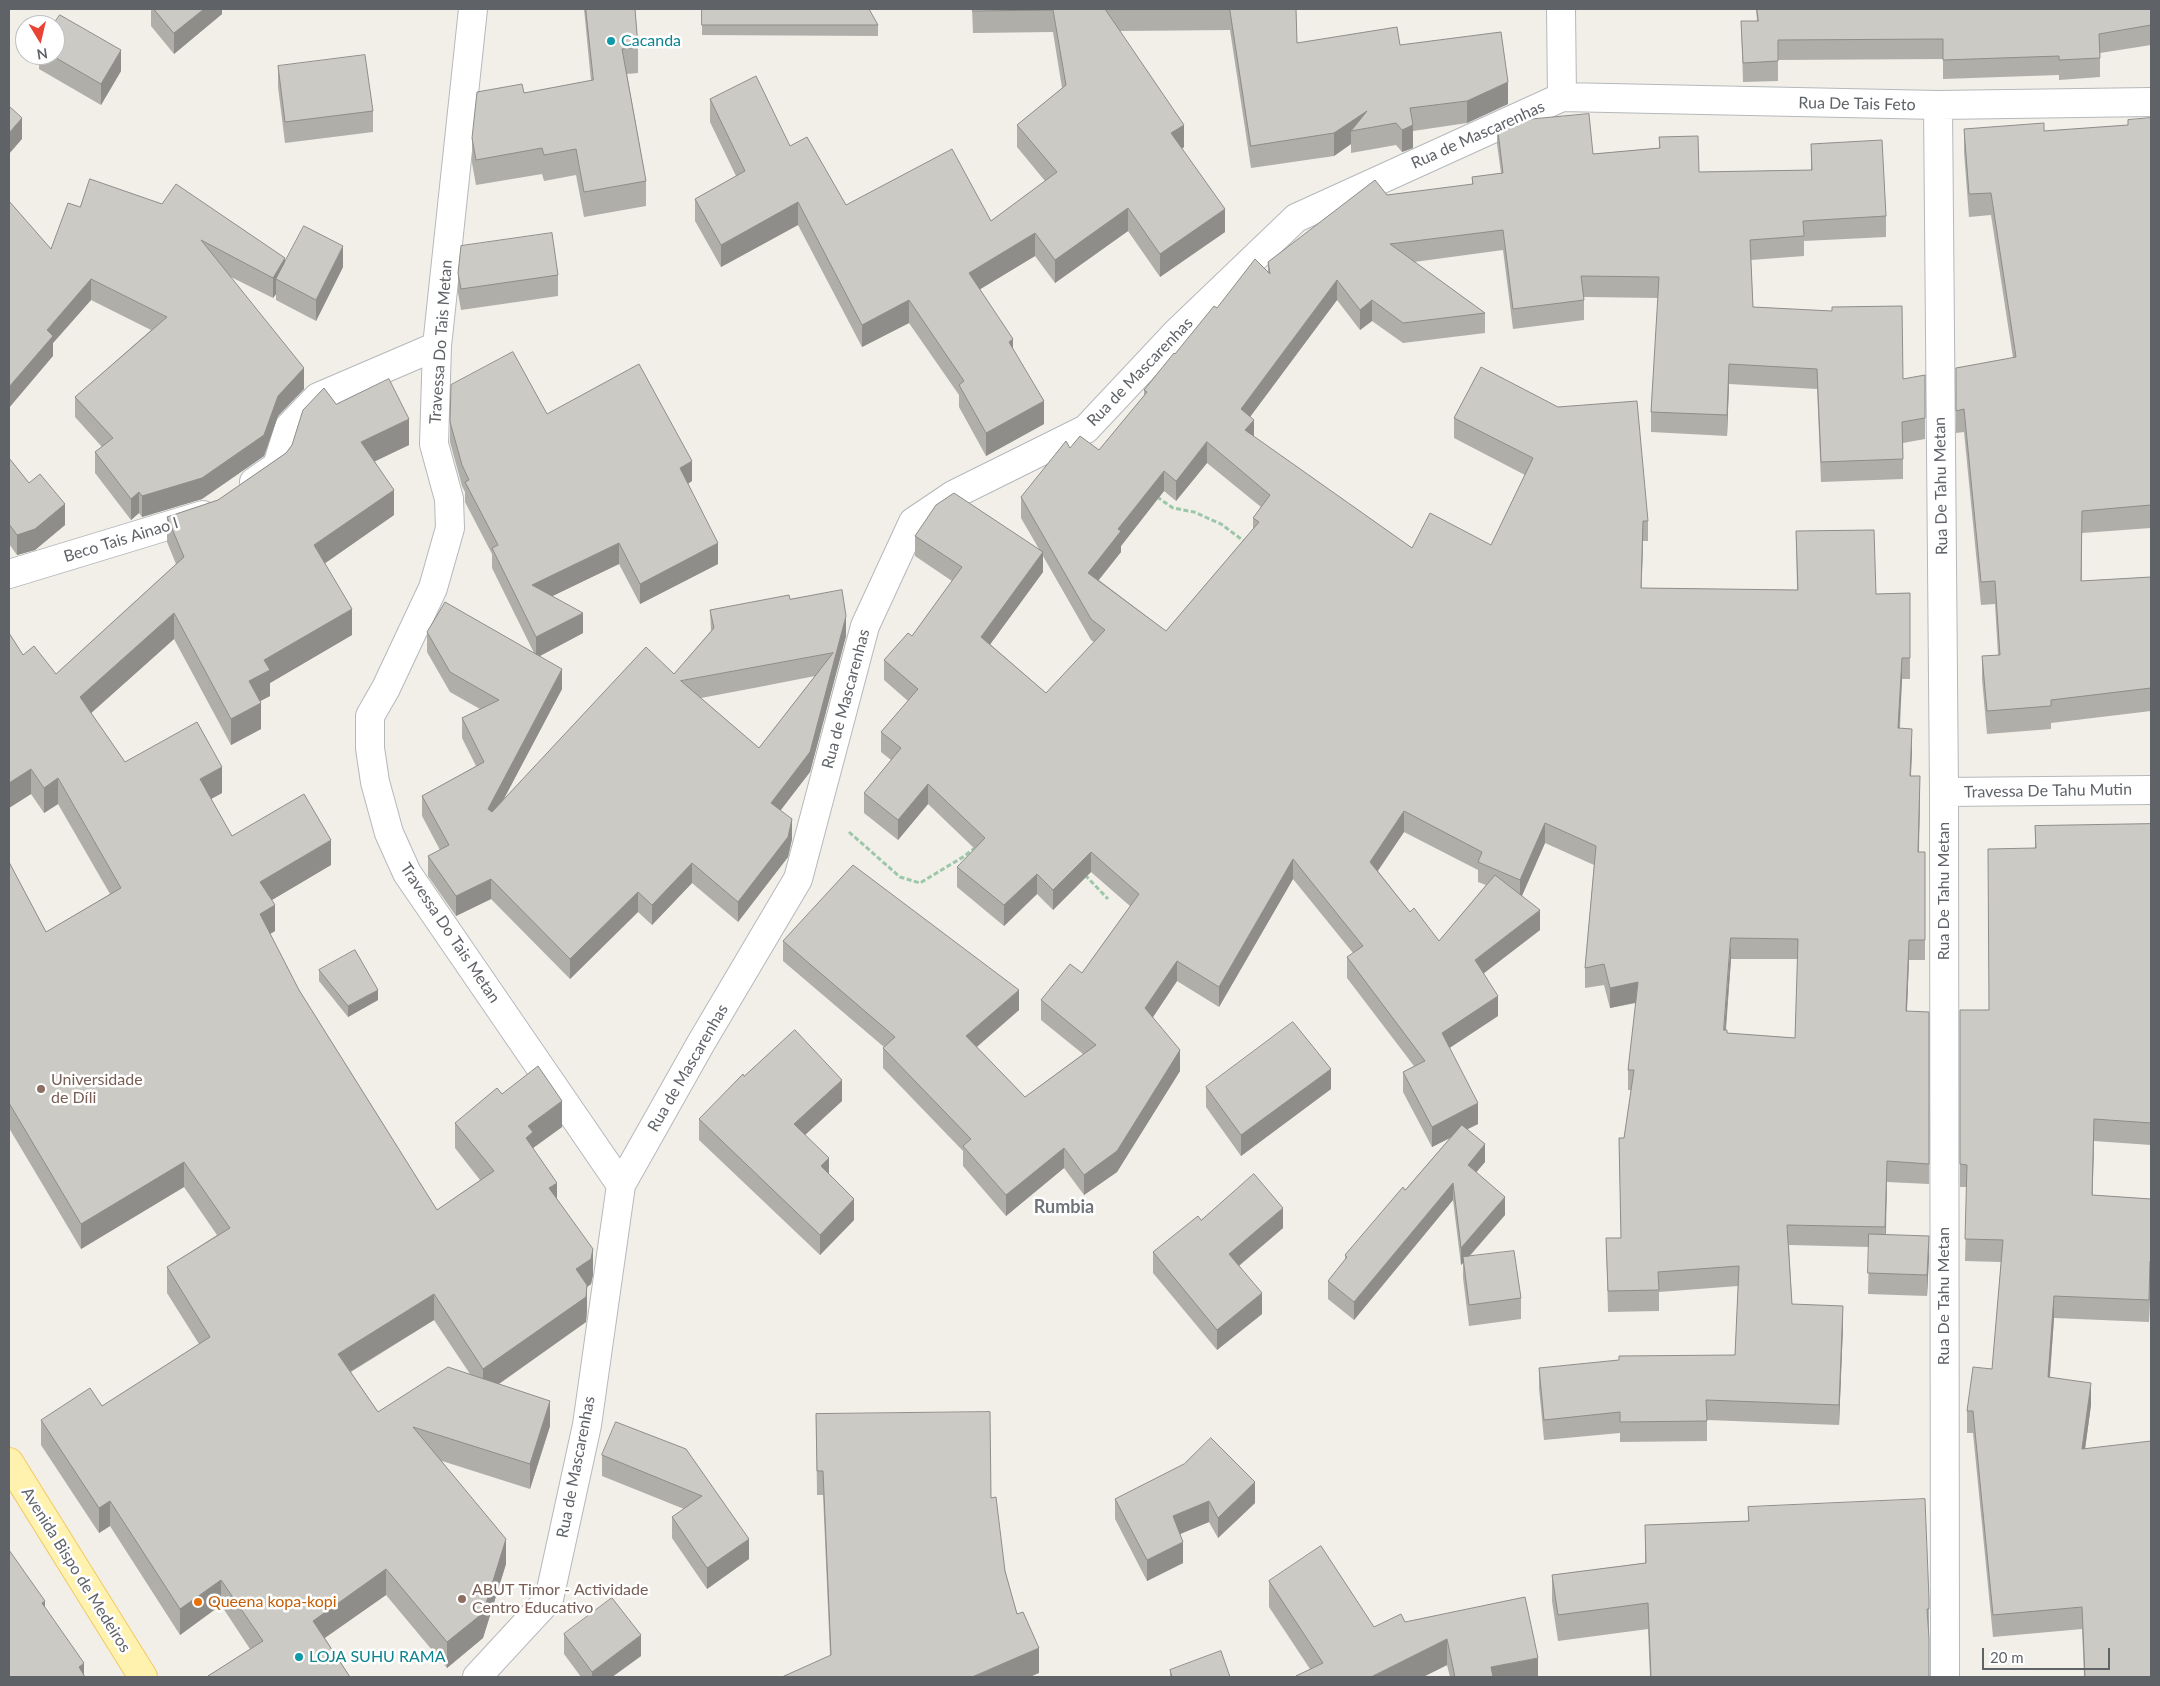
<!DOCTYPE html>
<html>
<head>
<meta charset="utf-8">
<style>
  body { margin:0 }
  #map { position:relative; width:2160px; height:1686px; overflow:hidden; background:#f1efe8; font-family:Lato,sans-serif }
  canvas { display:block }
  .frame { position:absolute; inset:0; border:10px solid #5f6368; pointer-events:none }
  .north { position:absolute; left:15px; top:15px; width:50px; height:50px; box-sizing:border-box; background:#fff; border:1px solid #bfc1c3; border-radius:50%; rotate:171deg; font-size:14px; font-weight:700; line-height:20px; text-align:center; color:#5f6368 }
  .north::after { content:''; display:block; margin:auto; width:18px; height:22px; background:#ea4335; clip-path:polygon(50% 0,100% 100%,50% 72%,0 100%) }
  .scale { position:absolute; left:1982px; top:1648px; width:128px; height:22px; box-sizing:border-box; border:2px solid #5f6368; border-top:0; padding-left:6px; font-size:15px; line-height:18px; white-space:nowrap; color:#5f6368; -webkit-text-stroke:4px #fff; paint-order:stroke }
</style>
</head>
<body>
<div id="map">
<canvas width="2160" height="1686"></canvas>
<div class="frame"></div>
<div class="north">N</div>
<div class="scale">20 m</div>
</div>
<script>
const ctx = document.querySelector('canvas').getContext('2d');
ctx.lineJoin = 'round';
function trace(path, color, width, dash) {
  ctx.strokeStyle = color;
  ctx.lineWidth = width;
  ctx.lineCap = dash ? 'butt' : 'round';
  ctx.setLineDash(dash || []);
  ctx.stroke(path);
}
function fillPath(path, color) {
  ctx.fillStyle = color;
  ctx.fill(path, 'evenodd');
}
function label(font, color, halo, rows, align = 'center') {
  ctx.font = font + ' Lato,sans-serif';
  ctx.lineWidth = 5;
  ctx.setLineDash([]);
  ctx.textBaseline = 'middle';
  ctx.strokeStyle = halo;
  ctx.fillStyle = color;
  for (const [text, x, y, turn = 0] of rows) {
    ctx.save();
    ctx.translate(x, y);
    ctx.rotate((+turn || 0) * Math.PI / 180);
    ctx.textAlign = isNaN(turn) ? turn : align;
    if (halo) ctx.strokeText(text, 0, 0);
    ctx.fillText(text, 0, 0);
    ctx.restore();
  }
}
const minor = new Path2D(`
  M473 9 437 346 434 444 449 499 450 528 433 588 386 688 370 716V748L375 782 389 833 407 873 621 1185
  M1562 97 1938 105 2151 102
  M1938 105 1944 792 1945 1677
  M254 482 277 466 289 427 318 397 437 346
  M9 574 203 515
  M1944 792 2151 790
  M477 1677 549 1599 587 1425 621 1185 701 1043 798 879 865 626 913 522 953 495 1086 429 1177 332 1296 218 1562 97 1561 9`);
const major = new Path2D(`
  M9 1462 143 1677`);
trace(minor, '#b5b8bc', 30);
trace(major, '#f2c960', 30);
trace(new Path2D(`
  M1157 497 1173 508 1194 512 1221 524 1245 542
  M849 832 900 877 920 883 963 857 976 847
  M1085 875 1108 899`), '#9cc7a9', 3, [5, 2.5]);
trace(minor, '#fff', 28);
trace(major, '#fff2af', 28);
fillPath(new Path2D(`
  M151 9H222V14L174 54 151 26Z
  M584 9H635L638 47V73L627 74 646 181V206L584 217 576 175 544 181 542 174 476 185 472 163V138L524 93 591 81Z
  M702 9 878 25V36L702 35Z
  M972 9H1296L1297 43 1400 45 1508 104 1467 123 1413 131V148L1402 152 1396 145 1351 153V144L1334 156 1251 168 1230 30 1120 31 1184 147 1182 148 1225 232 1160 277 1128 231 1055 283 1035 256 980 289 1013 349 1044 424 986 456 959 407V395L909 323 862 347 798 225 721 267 695 221V199L736 176 710 122V99L790 146 846 205 991 221 1045 181 1017 147V125L1062 88 1053 32 973 33Z
  M1756 9H2151V45L2100 53V77L2059 80V75L1943 79V59L1778 60V81L1743 82 1741 21H1757Z
  M39 55H55L121 71 101 105 39 69Z
  M278 66 373 111V132L285 143 278 87Z
  M2151 118V528L2082 533V581L2151 577V711L2051 723V729L1987 734 1982 679V656L1998 655 1995 604 1981 605 1964 432 1956 433V368L2013 358 1991 215 1969 217 1964 152V129L2044 131 2128 125Z
  M1497 123 1593 154 1659 148V137L1699 172 1811 170V144L1886 216V237L1804 241V256L1751 260 1753 307 1903 379 1925 418V439L1903 443V479L1821 482 1817 389 1729 384 1727 436 1651 432V412L1658 298 1584 297V320L1513 329 1503 250 1414 262 1485 313V333L1403 343 1372 321 1360 330 1337 300 1250 417 1254 437 1412 548 1491 545 1525 475 1454 438V418L1481 367 1648 521V541H1643L1641 588 1797 590 1796 531 1876 594 1910 593V679H1902L1900 729 1912 749 1911 776 1920 797 1919 852H1925V960H1909L1907 1011 1929 1164V1184L1887 1182 1886 1234 1929 1256 1927 1296 1868 1294 1869 1247 1789 1245 1792 1304 1843 1326 1839 1425 1707 1420V1441L1620 1442V1433L1544 1440 1539 1388V1368L1735 1355 1738 1286 1659 1292V1311L1608 1312 1606 1238H1621L1619 1138H1624L1631 1090H1628V1070L1636 1003 1610 1008 1604 985 1585 988V968L1594 865 1545 843 1522 896 1540 930 1484 973 1498 1016 1449 1048 1478 1124 1467 1129 1485 1162 1476 1172 1505 1215 1469 1257 1521 1298V1319L1469 1326 1463 1278V1263L1461 1265 1453 1200 1354 1320 1328 1299V1281L1345 1260V1255L1405 1190 1451 1137 1432 1147 1403 1092V1072L1414 1066 1347 978V957L1353 953 1293 879 1219 1007 1177 981 1153 1017 1180 1071 1117 1172 1084 1195 1064 1168 1006 1216 963 1166V1151L883 1068V1048L884 1047 783 961V941L1019 1010 977 1047 1025 1097 1083 1054 1041 1020V1000L1082 973 1130 906 1091 872 1053 910 1037 894 1004 926 957 887V867L975 849 928 804 898 840 864 813V793L891 760 881 752V732L908 701 884 680V660L912 636 952 581 915 556V536L1039 549 1021 518V497L1070 448 1099 450 1144 396V390L1217 308 1268 273V262L1387 195 1472 185V177L1501 173 1497 144ZM1207 463 1261 507 1253 518V529L1166 631 1099 580 1121 552V546L1164 491 1176 501ZM1043 556 1091 640 1094 642 1046 693 990 644 1043 572ZM1404 832 1478 870V882L1486 885 1439 941 1410 912 1378 871ZM1731 959H1798L1795 1038 1727 1033 1726 1030Z
  M80 207 285 262 343 267 316 321 276 300V294L273 298 229 276 304 389 278 416 264 456 202 499 142 517 139 513 131 520 95 473V452L102 447 75 417V397L151 330 91 300 53 343V356L51 249Z
  M458 273 558 275V296L461 310 458 293Z
  M336 404 409 445 375 461 394 515 325 563 352 635 270 683V696L260 701 261 729 231 745 174 639 91 713 125 762 222 793 211 799 232 836 331 865 272 900 275 931 270 934 299 990 437 1210 480 1180 455 1148V1123L502 1094 562 1127 533 1148 593 1275 591 1284 587 1287V1310L586 1322 499 1384 550 1426 530 1489 442 1461 506 1564 483 1638 447 1668 386 1595 325 1638 350 1677H208V1676L250 1649 221 1605 180 1635 110 1526 99 1533 41 1445V1420L102 1406 199 1344 167 1293V1267L217 1235 184 1187 81 1249 9 1128V862L46 932 110 894 58 804 44 813 31 794 9 808V633L23 655 56 674 176 564 167 542V517L218 500 286 453ZM434 1320 470 1374 378 1412 351 1372Z
  M547 414 692 481 688 484 718 564 640 604 619 564 552 596 583 633 540 656 562 689 503 800 674 674 711 631 710 610 790 599 846 636 810 772 780 810 792 839 788 857 738 922 692 883 652 925 638 912 570 979 491 899 456 916 428 876V856L440 850 422 816V796L476 766 462 738V718L480 709 450 692 427 652V632L534 653 492 568V554L465 502V492L462 486 450 442V422ZM815 676 759 748 701 698 759 687Z
  M9 458 29 483 65 525 35 550 17 555 9 544Z
  M2151 824V1145L2094 1141 2092 1195 2151 1199V1283H2150L2149 1322 2054 1318 2050 1377 2091 1405 2085 1449 2151 1677H2084L2082 1629 1993 1637 1973 1433H1967V1411L1992 1369 2001 1262 1965 1261 1967 1187H1960V1010H1989L2035 848V826Z
  M319 970 378 1000 348 1017 319 981Z
  M744 1076 842 1101 805 1135 829 1175 854 1220 820 1255 699 1140V1119Z
  M1206 1087 1331 1089 1241 1156 1206 1107Z
  M1201 1220 1283 1228 1239 1266 1262 1314 1217 1350 1153 1273V1252Z
  M816 1414 991 1498 1005 1571 1017 1614 1039 1673 830 1655 823 1495H817Z
  M686 1449 749 1559 707 1589 672 1538V1517L684 1509 602 1476V1455Z
  M1115 1499 1255 1503 1218 1538 1209 1522 1180 1534 1183 1563 1147 1581 1115 1519Z
  M1748 1507 1929 1599V1677H1650L1648 1629 1558 1641 1552 1601V1575L1645 1563V1525L1748 1521Z
  M1269 1581 1374 1627 1405 1622 1538 1677H1450L1447 1665 1423 1677H1296V1676L1310 1669 1269 1607Z
  M564 1634 641 1656 612 1677H581L564 1654Z
  M1170 1670 1230 1677H1170Z`), '#afaea9');
fillPath(new Path2D(`
  M204 9H222V14L174 54V33Z
  M121 50V71L101 105V84Z
  M1508 82V104L1467 123V101Z
  M1367 111 1351 131V144L1334 156V133Z
  M22 118V139L9 154V133Z
  M1184 125V147L1171 156V133Z
  M1413 125V148L1402 152V130Z
  M798 202V225L721 267V245Z
  M1128 208V231L1055 283V260Z
  M1225 209V232L1160 277V254Z
  M1035 233V256L969 296V273Z
  M343 246V267L316 321V300Z
  M285 258V279H276V294L273 298V278Z
  M91 279V300L53 343V356L9 408V387L47 330Z
  M1337 280V300L1241 429V409Z
  M909 300V323L862 347V325Z
  M1372 300V321L1360 330V310Z
  M1013 339V361L1009 342Z
  M1729 364V384L1727 436V415Z
  M304 368V389L278 416 264 456 202 499 142 517V496Z
  M1044 401V424L986 456V433Z
  M409 419V445L361 468V442Z
  M1254 420V440L1245 430Z
  M1207 442V463L1176 501V481Z
  M692 461V481L680 488V468Z
  M1164 471V491L1121 546V552L1088 593V573L1118 529Z
  M394 490V515L314 571V545Z
  M139 492V513L131 520V499Z
  M65 504V525L35 550 17 555V535Z
  M1643 521V541L1641 609V588Z
  M619 543V564L532 606V585Z
  M718 543V564L640 604V584Z
  M1043 552V572L981 657V637Z
  M352 609V635L270 683V696L249 707V681L264 660Z
  M174 613V639L80 723V697Z
  M583 613V633L536 658V637Z
  M846 616V636L810 772 771 823V803L810 752Z
  M1902 658V679L1898 749V728Z
  M562 669V689L488 829V809Z
  M261 703V729L231 745V719Z
  M1912 729V749L1910 796V776Z
  M222 767V793L200 805V779Z
  M31 769V794L9 808V783Z
  M1920 776V797L1918 872V852Z
  M58 778V804L44 813V788Z
  M928 784V804L898 840V820Z
  M1404 811V832L1370 882V862Z
  M792 819V839L788 857 738 922V902Z
  M1545 823V843L1520 900V880Z
  M331 840V865L260 907V882Z
  M1091 852V872L1053 910V890Z
  M1293 859V879L1219 1007V987Z
  M692 863V883L652 925V905Z
  M1037 874V894L1004 926V905Z
  M491 879V899L456 916V896Z
  M638 892V912L570 979V959Z
  M275 905V931L260 940V914Z
  M1540 910V930L1475 980V960Z
  M1731 938V959L1724 1050V1030Z
  M1909 940V960L1906 1032V1011Z
  M1177 961V981L1145 1029V1008Z
  M1638 982V1002L1610 1008V988Z
  M378 990V1000L348 1017V1006Z
  M1019 990V1010L966 1056V1036Z
  M1498 996V1016L1442 1053V1033Z
  M1180 1050V1071L1117 1172 1084 1195V1175Z
  M1331 1069V1089L1241 1156V1135Z
  M842 1080V1101L794 1145V1124Z
  M562 1101V1127L533 1148 526 1138 528 1126Z
  M1478 1103V1124L1432 1147V1127Z
  M2094 1119V1141L2092 1218V1195Z
  M1485 1144V1162L1468 1182V1165Z
  M1064 1148V1168L1006 1216V1195Z
  M829 1158V1179L821 1166Z
  M1887 1161V1182L1885 1247V1227Z
  M184 1162V1187L81 1249V1224Z
  M557 1183V1208L549 1188Z
  M1453 1183V1200L1354 1320V1302Z
  M1505 1197V1215L1463 1263V1257V1263L1461 1265V1248Z
  M854 1199V1220L820 1255V1235Z
  M1283 1208V1228L1229 1274V1254Z
  M1929 1236V1256L1927 1296V1275Z
  M593 1249V1275L591 1284 587 1287V1310L586 1322 483 1395V1369L576 1269Z
  M2150 1261V1283L2149 1322V1300Z
  M1262 1293V1314L1217 1350V1330Z
  M434 1294V1320L338 1379V1354Z
  M2054 1296V1318L2048 1399V1377Z
  M1843 1306V1326L1839 1425V1405Z
  M2091 1383V1405L2082 1471V1449Z
  M550 1401V1426L530 1489V1464Z
  M1255 1482V1503L1218 1538V1518Z
  M110 1501V1526L99 1533V1508Z
  M1209 1501V1522L1173 1537V1516Z
  M506 1539V1564L483 1638 447 1668V1642Z
  M749 1539V1559L707 1589V1568Z
  M1183 1542V1563L1147 1581V1560Z
  M386 1569V1595L313 1646V1621Z
  M221 1580V1605L180 1635V1609Z
  M45 1601V1620L42 1603Z
  M641 1635V1656L612 1677H592V1672Z
  M1447 1639V1665L1423 1677H1371Z
  M1039 1648V1673L1030 1677H972Z
  M1538 1658V1677H1491V1667Z
  M84 1663V1677L79 1667Z`), '#8f8d8a');
const building = new Path2D(`
  M154 9H204L174 33Z
  M586 9H635L638 47 622 49 646 181 584 192 576 149 544 155 542 148 476 160 472 138 477 92 522 84 524 93 593 80Z
  M702 9H869L878 25H702Z
  M973 9H1112H1105L1184 125 1171 133 1225 209 1160 254 1128 208 1055 260 1035 233 969 273 1013 339 1009 342 1044 401 986 433 959 385 964 381 909 300 862 325 798 202 721 245 695 199 745 171 710 99 756 76 790 146 807 137 846 205 952 149 991 221 1057 172 1017 125 1066 85 1053 10 973 11Z
  M1230 9H1296L1297 43 1397 27 1400 45 1501 32 1508 82 1467 101 1410 108 1413 125 1402 130 1396 123 1351 131 1367 111 1334 133 1251 146Z
  M1757 9H2151V25L2099 34 2100 58 2059 60V56L1943 60V39L1778 40V61L1743 63 1741 21H1758Z
  M60 15 121 50 101 84 51 55H55V25H53Z
  M365 55 373 111 285 122 278 66Z
  M9 106 22 118 9 133Z
  M1589 114 1593 154 1660 148 1659 137 1698 136 1699 172 1812 170 1811 144 1882 140 1886 216 1803 221 1804 236 1750 240 1753 307 1832 311V307L1902 306 1903 379 1925 375V418L1902 422 1903 459 1821 462 1817 369 1729 364 1727 415 1651 412 1659 277 1581 276 1584 300 1513 309 1503 230 1390 244 1485 313 1403 323 1372 300 1360 310 1337 280 1241 409 1254 420 1245 430 1412 548 1430 513 1491 545 1533 458 1454 418 1481 367 1558 407 1637 401 1648 521H1643L1641 588 1798 590 1796 531 1874 530 1876 594 1910 593V658H1902L1898 728 1912 729 1910 776H1920L1918 852H1925V940H1909L1906 1011 1929 1012V1164L1887 1161 1885 1227 1787 1225 1792 1304 1843 1306 1839 1405 1706 1400 1707 1421 1620 1422V1412L1544 1420 1539 1368 1619 1360V1356L1735 1355 1739 1266 1658 1272 1659 1290 1608 1291 1606 1238H1621L1619 1138H1624L1634 1070H1628L1638 982 1610 988 1604 964 1585 968 1596 846 1545 823 1520 880 1478 862 1482 852 1404 811 1370 862 1410 912 1414 908 1439 941 1495 875 1540 910 1475 960 1498 996 1442 1033 1478 1103 1432 1127 1403 1072 1425 1061 1347 957 1363 946 1293 859 1219 987 1177 961 1145 1008 1180 1050 1117 1151 1084 1175 1064 1148 1006 1195 963 1146 971 1139 883 1048 895 1037 783 941 853 865 1019 990 966 1036 1025 1097 1096 1045 1041 1000 1070 964 1082 973 1139 894 1091 852 1053 890 1037 874 1004 905 957 867 985 838 928 784 898 820 864 793 901 748 881 732 918 689 884 660 908 633 912 636 962 567 915 536 936 505 954 493 1043 552 981 637 1046 693 1105 630 1091 619 1021 497 1066 441 1070 448 1080 436 1099 450 1147 392 1144 390 1174 353 1175 354 1214 306 1217 308 1255 259 1270 274 1268 262 1375 180 1387 195 1473 184 1472 177 1503 173 1497 123 1500 122ZM1207 442 1270 495 1253 518 1259 522 1166 631 1088 573 1121 531 1118 529 1164 471 1176 481ZM1731 938 1798 939 1795 1038 1727 1033V1030H1724Z
  M2151 118V505L2082 511 2081 581 2151 577V688L2051 700V706L1987 711 1982 656 2000 655 1995 581 1981 582 1964 409 1956 411V368L2016 357 1991 193 1969 194 1964 129 2044 123V131L2128 125V120Z
  M90 179 162 204 176 184 285 258 273 278 201 240 304 368 278 396 264 435 202 478 142 496 139 492 131 499 95 452 113 438 75 397 167 317 91 279 47 330 53 336 9 387V201L51 249 68 203 80 207Z
  M304 226 343 246 316 300 276 279Z
  M552 233 558 275 461 289 458 273 461 246Z
  M513 352 547 414 639 364 692 461 680 468 718 543 640 584 619 543 532 585 583 613 536 637 492 548 498 545 465 482 469 480 462 465 450 422 451 385Z
  M389 379 409 419 361 442 394 490 314 545 352 609 264 660 270 670 249 681 261 703 231 719 174 613 80 697 125 762 197 722 222 767 200 779 232 836 304 794 331 840 260 882 275 905 260 914 299 990 437 1210 494 1171 455 1123 497 1088 502 1094 538 1066 562 1101 528 1126 533 1132 526 1138 557 1183 549 1188 593 1249 591 1259 576 1269 587 1285 586 1297 483 1369 434 1294 338 1354 378 1412 448 1367 550 1401 530 1464 413 1427 506 1539 483 1613 447 1642 386 1569 313 1621 350 1677H209L208 1676 263 1641 221 1580 180 1609 110 1501 99 1508 41 1420 90 1388 102 1406 210 1337 167 1267 230 1228 184 1162 81 1224 9 1103V862L46 932 121 888 58 778 44 788 31 769 9 783V633L23 655 34 646 56 674 184 557 167 517 218 500 286 453 292 445 303 410 324 388 336 404Z
  M9 458 29 483 40 474 65 504 35 529 17 535 9 524Z
  M842 590 846 616 810 752 771 803 792 819 788 837 738 902 692 863 652 905 638 892 570 959 491 879 456 896 428 856 449 845 422 796 484 762 462 718 499 700 450 672 427 632 445 602 562 669 488 809 492 812 646 647 674 674 714 628 710 610 789 595 790 599ZM833 653 759 748 681 681Z
  M2151 824V1123L2094 1119 2092 1195 2151 1199V1261H2150L2149 1300 2054 1296 2048 1377 2091 1383 2082 1449 2151 1441V1677H2085L2082 1607 1993 1615 1973 1411H1967L1973 1367 1992 1369 2003 1240 1965 1239 1967 1165 1960 1164V1010H1989L1988 849 2036 848 2035 826Z
  M355 950 378 990 348 1006 319 970Z
  M1293 1022 1331 1069 1241 1135 1206 1087Z
  M795 1030 842 1080 794 1124 829 1158 821 1166 854 1199 820 1235 699 1119 743 1074 744 1076Z
  M1462 1125 1485 1144 1468 1165 1505 1197 1461 1248 1453 1183 1354 1302 1328 1281 1347 1257 1345 1255 1403 1187 1405 1190Z
  M1254 1174 1283 1208 1229 1254 1262 1293 1217 1330 1153 1252 1198 1216 1201 1220Z
  M1869 1234 1929 1236 1927 1275 1868 1273Z
  M1514 1251 1521 1298 1469 1305 1463 1257Z
  M990 1412 991 1498 996 1497 1005 1571 1017 1614 1023 1612 1039 1648 972 1677H782L831 1655 823 1471H817L816 1414Z
  M616 1422 686 1449 749 1539 707 1568 672 1517 702 1496 602 1455Z
  M1211 1438 1255 1482 1218 1518 1209 1501 1173 1516 1183 1542 1147 1560 1115 1499 1184 1464Z
  M1925 1499 1929 1599V1609H1927L1929 1638V1677H1651L1648 1603 1558 1615 1552 1575 1646 1563 1645 1525 1749 1521 1748 1507Z
  M1321 1546 1374 1627 1401 1614 1405 1622 1525 1597 1538 1658 1491 1667 1493 1677H1455L1447 1639 1371 1677H1297L1296 1676 1323 1663 1269 1581Z
  M9 1550 45 1601 42 1603 84 1663 79 1667 85 1677H9Z
  M612 1598 641 1635 592 1672 564 1634Z
  M1221 1651 1230 1677H1172L1170 1670Z`);
fillPath(building, '#cccac5');
trace(building, '#8f8d8a', 1);
for (const [x, y, r, color] of [
  [611,41,5,"#0f9aa8"],
  [41,1089,5,"#8d6e63"],
  [462,1599,5,"#8d6e63"],
  [198,1602,5,"#e8710a"],
  [299,1657,5,"#0f9aa8"]
]) {
  const dot = new Path2D();
  dot.arc(x, y, r, 0, 2 * Math.PI);
  ctx.fillStyle = color;
  ctx.fill(dot);
  trace(dot, '#fff', 2);
}
label('16px', '#0d838f', '#fff', [
  ["Cacanda",621,41],
  ["LOJA SUHU RAMA",309,1657]
], 'left');
label('16px', '#5f6368', '#fff', [
  ["Rua De Tais Feto",1857,104,1],
  ["Rua de Mascarenhas",1478,135,-24],
  ["Travessa Do Tais Metan",441,342,-86],
  ["Rua de Mascarenhas",1140,372,-46],
  ["Rua De Tahu Metan",1941,486,-91],
  ["Beco Tais Ainao I",121,540,-17],
  ["Rua de Mascarenhas",846,699,-75],
  ["Travessa De Tahu Mutin",2048,791,-1],
  ["Rua De Tahu Metan",1944,891,-90],
  ["Travessa Do Tais Metan",450,933,56],
  ["Rua de Mascarenhas",688,1068,-60],
  ["Rua De Tahu Metan",1944,1296,-90],
  ["Rua de Mascarenhas",576,1467,-79],
  ["Avenida Bispo de Medeiros",76,1570,58]
]);
label('16px', '#785e54', '#fff', [
  ["Universidade",51,1080],
  ["de Díli",51,1098],
  ["ABUT Timor - Actividade",472,1590],
  ["Centro Educativo",472,1608]
], 'left');
label('16px', '#c56008', '#fff', [
  ["Queena kopa-kopi",208,1602]
], 'left');
label('bold 18px', '#70757a', '#fff', [
  ["Rumbia",1064,1207]
]);
</script>
</body>
</html>
